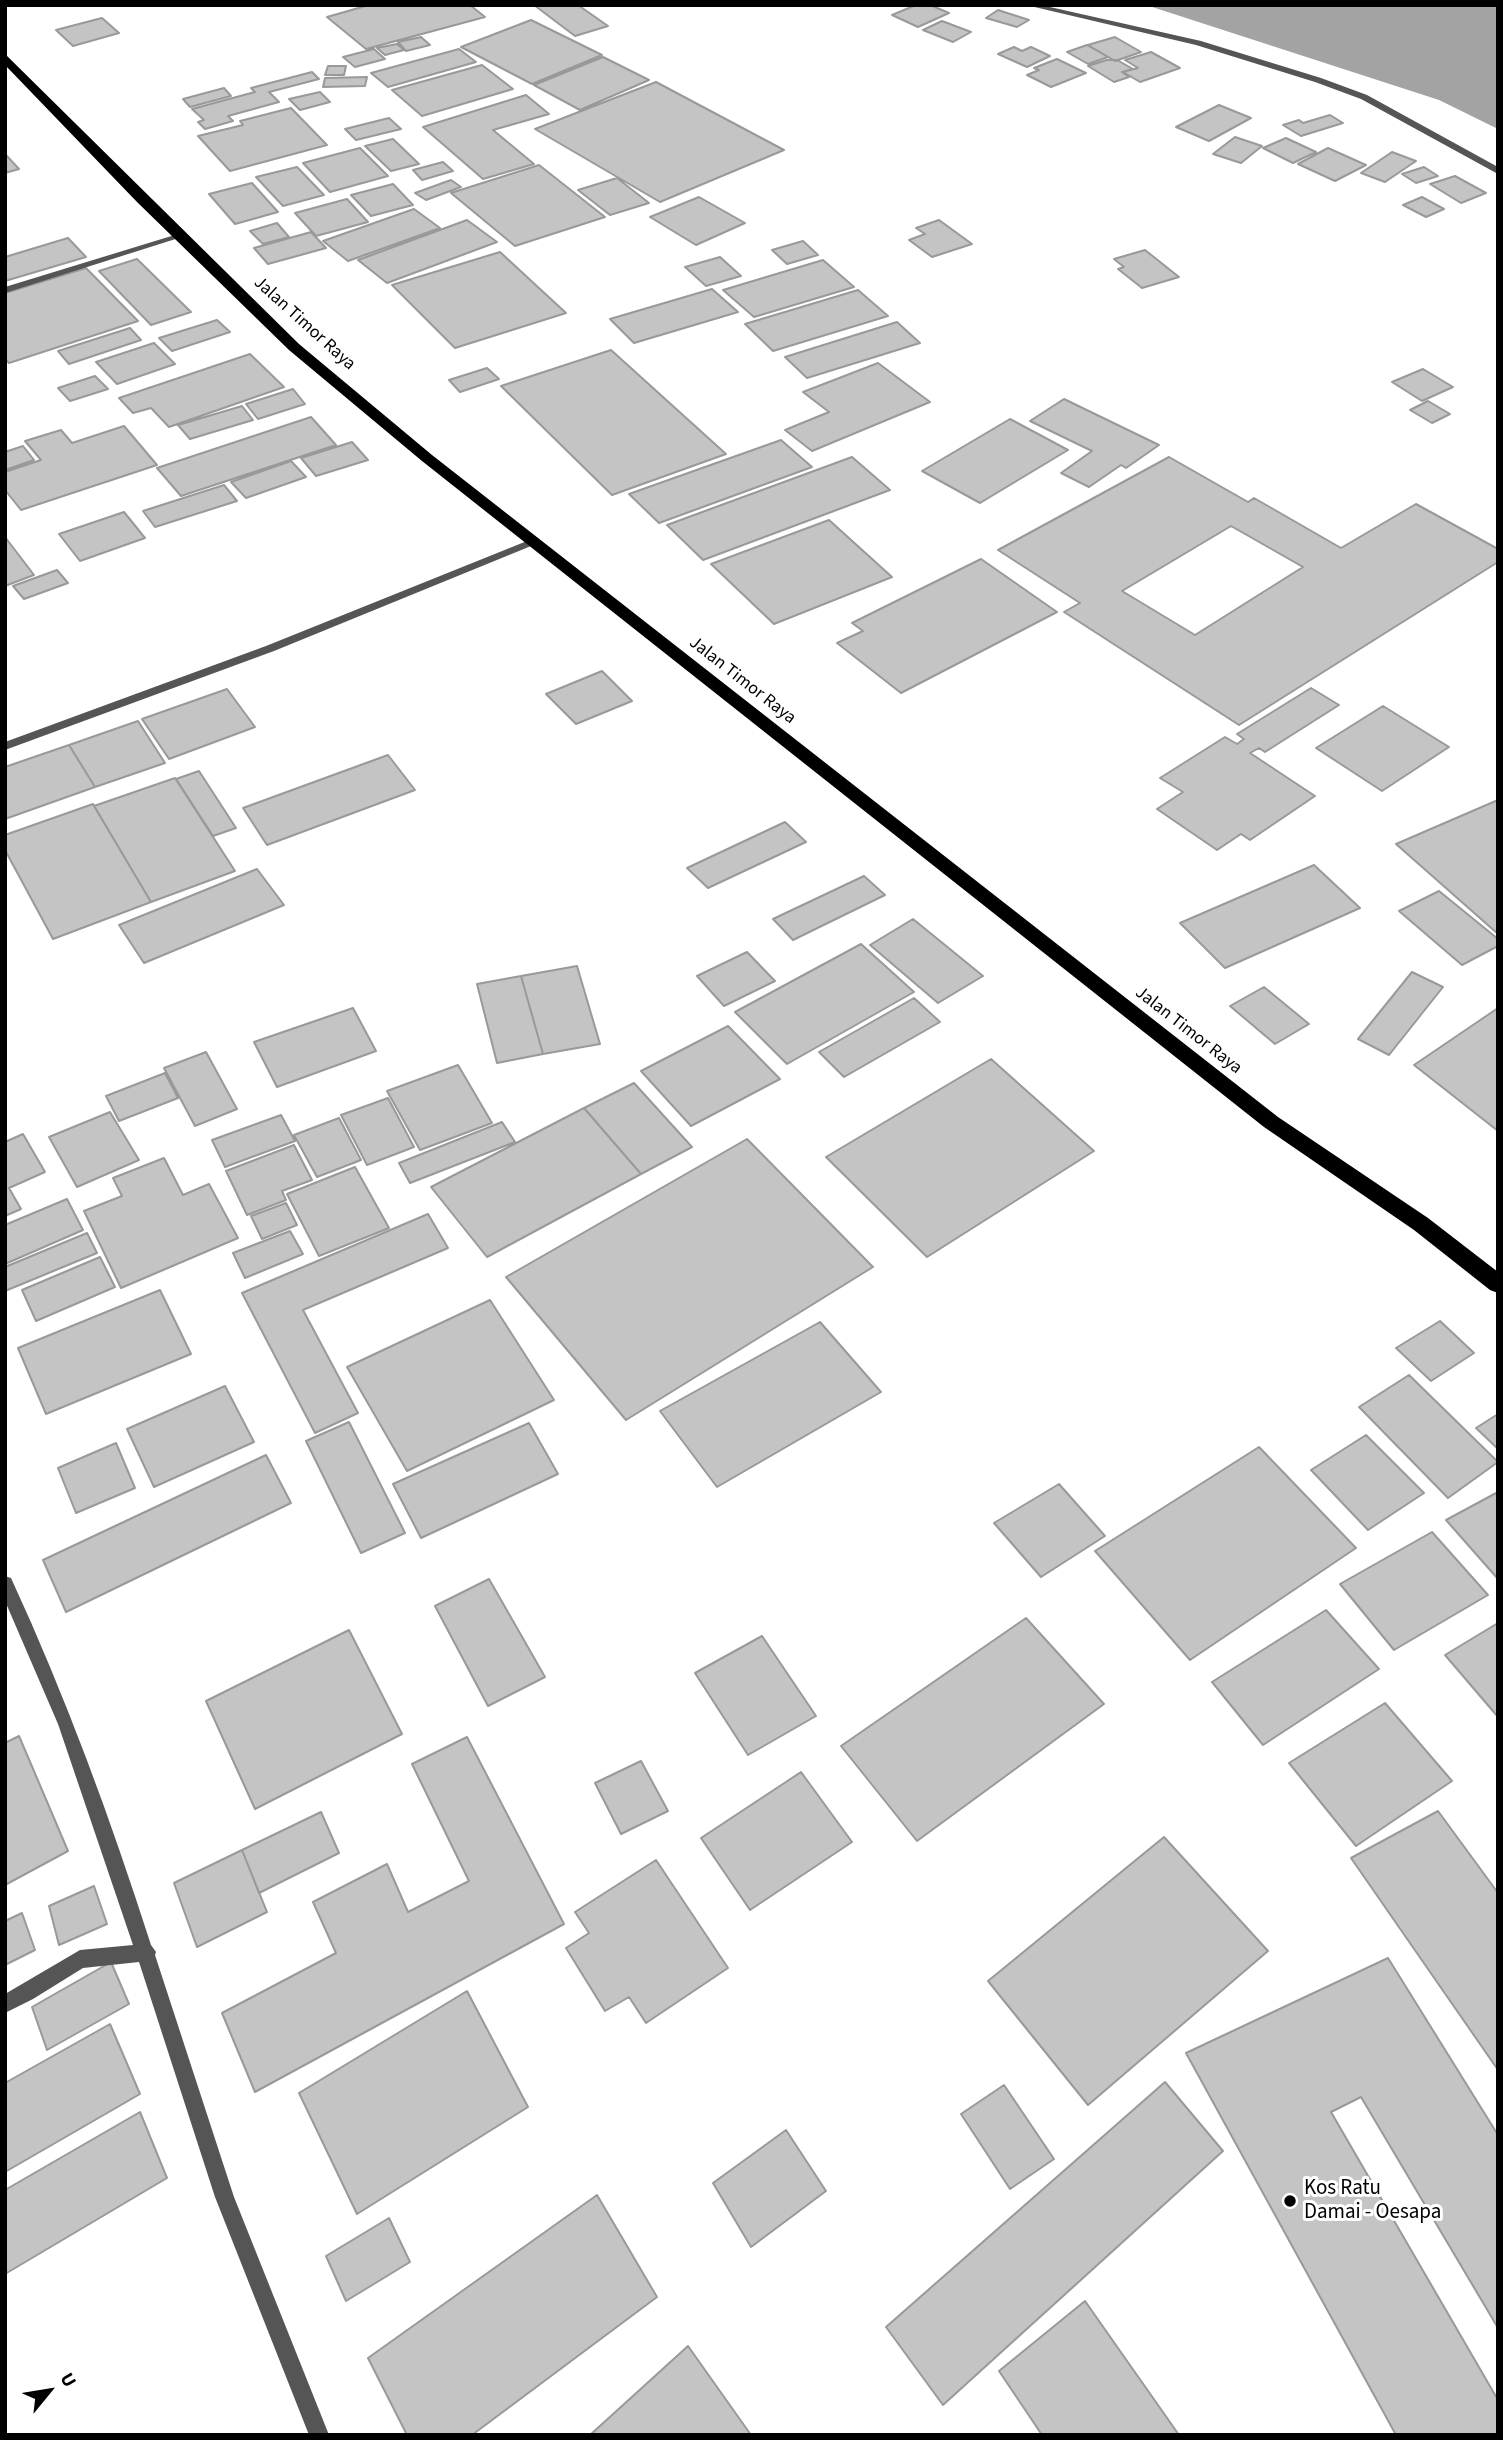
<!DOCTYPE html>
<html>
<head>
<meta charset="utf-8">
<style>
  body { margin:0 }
  #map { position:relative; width:1503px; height:2440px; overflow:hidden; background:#fff; font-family:"Source Sans 3",sans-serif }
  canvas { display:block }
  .frame { position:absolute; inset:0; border:7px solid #000; pointer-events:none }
  .north { position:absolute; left:14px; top:2356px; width:70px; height:70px; -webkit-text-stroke:5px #fff; paint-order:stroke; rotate:60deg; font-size:19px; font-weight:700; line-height:28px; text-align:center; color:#000 }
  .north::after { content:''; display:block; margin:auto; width:24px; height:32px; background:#000; clip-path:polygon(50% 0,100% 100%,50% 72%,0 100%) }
</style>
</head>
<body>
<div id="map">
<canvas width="1503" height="2440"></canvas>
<div class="frame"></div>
<div class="north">U</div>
</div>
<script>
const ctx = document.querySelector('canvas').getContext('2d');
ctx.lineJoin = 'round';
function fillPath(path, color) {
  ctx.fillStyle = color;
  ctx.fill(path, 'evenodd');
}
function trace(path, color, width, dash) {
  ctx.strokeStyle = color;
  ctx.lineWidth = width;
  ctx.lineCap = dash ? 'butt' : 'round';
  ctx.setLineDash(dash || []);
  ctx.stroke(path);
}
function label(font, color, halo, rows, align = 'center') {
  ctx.font = font + ' "Source Sans 3",sans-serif';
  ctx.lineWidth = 6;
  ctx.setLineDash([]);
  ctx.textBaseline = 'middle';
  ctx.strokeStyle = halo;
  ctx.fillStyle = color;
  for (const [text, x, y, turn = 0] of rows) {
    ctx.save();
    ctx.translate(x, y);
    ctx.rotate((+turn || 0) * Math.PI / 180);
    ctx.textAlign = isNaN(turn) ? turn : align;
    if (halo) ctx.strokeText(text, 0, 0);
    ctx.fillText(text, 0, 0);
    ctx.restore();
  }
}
fillPath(new Path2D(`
  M1146 5H1498V129L1439 100Z`), '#a3a3a3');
const building = new Path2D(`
  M369 5H470L485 17 366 49 327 17Z
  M534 5H578L608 26 575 36Z
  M916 5H930L949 13 918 27 892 15Z
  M998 10 1029 20 1017 27 986 18Z
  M102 18 119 33 73 46 56 30Z
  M531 20 602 55 532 84 461 47Z
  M942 21 971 32 953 42 923 30Z
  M421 37 430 45 406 51 398 42Z
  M1115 37 1141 52 1115 61 1088 45Z
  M397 44 404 50 385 55 377 48Z
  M1087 45 1108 57 1088 64 1067 52Z
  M1014 47 1022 51 1031 47 1050 56 1027 67 998 54Z
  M374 49 385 59 355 67 343 57Z
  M459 49 476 62 388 87 371 73Z
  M1151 52 1180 68 1140 82 1123 72 1138 68 1125 60Z
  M603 57 649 80 580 110 534 85Z
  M1057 59 1086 73 1051 87 1027 75 1039 70 1034 68Z
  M1107 60H1117L1133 69 1122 72 1129 77 1114 82 1088 66Z
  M482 65 513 89 422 116 392 90Z
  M328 66H346L344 75H325Z
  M312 72 319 79 269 92 279 102 228 116 233 121 205 129 198 122 204 120 192 109 255 92 251 88Z
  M367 77 365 86 323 87 325 78Z
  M656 82 784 150 660 202 535 129Z
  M224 88 231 96 190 107 183 99Z
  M320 92 330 102 300 110 289 99Z
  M526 95 549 114 493 130 534 164 483 179 423 127Z
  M1219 105 1251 118 1209 141 1176 127Z
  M291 108 327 145 230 171 198 136 243 125 240 121Z
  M1330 115 1343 123 1301 136 1283 125 1299 120 1303 123Z
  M389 118 401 129 356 140 345 129Z
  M1235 137 1262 146 1241 163 1213 154Z
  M1286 138 1316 152 1293 163 1263 148Z
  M393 139 419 164 391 171 365 146Z
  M360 148 388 176 330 192 303 163Z
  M1328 148 1366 165 1335 181 1298 164Z
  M1392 152 1416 161 1385 182 1361 173Z
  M5 154 19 169 5 173Z
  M443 162 453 171 422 180 413 170Z
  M539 165 605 217 515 246 451 193Z
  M297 167 324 195 283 206 256 177Z
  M1424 167 1438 176 1416 183 1402 174Z
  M1455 176 1486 193 1461 203 1430 184Z
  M617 178 649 203 610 215 578 190Z
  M451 180 461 187 426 200 415 193Z
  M252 183 278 212 235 224 209 194Z
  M393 184 413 205 371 216 351 195Z
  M699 197 745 223 696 245 650 217Z
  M1422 197 1444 209 1426 217 1403 205Z
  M347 199 368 222 316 236 295 213Z
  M414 209 440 228 348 261 323 241Z
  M467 220 497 242 387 283 358 260Z
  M939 220 972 244 932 257 909 240 925 234 916 228Z
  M277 223 289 237 263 244 250 231Z
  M311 232 326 248 268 264 254 248Z
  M68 238 86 257 5 281V257Z
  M803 241 818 255 787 264 772 250Z
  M1145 250 1179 277 1142 288 1118 269 1124 267 1114 259Z
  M500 252 566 313 455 348 392 285Z
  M720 257 741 276 706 286 685 267Z
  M137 259 191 312 151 325 99 271Z
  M823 260 854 287 754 317 723 290Z
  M86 268 138 321 9 363 5 359V293Z
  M712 289 738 312 634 343 610 319Z
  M858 290 888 316 773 351 745 324Z
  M217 320 230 332 172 351 159 338Z
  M897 322 920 343 807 378 785 357Z
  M130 328 141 340 69 364 58 351Z
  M154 343 175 364 117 384 96 362Z
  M611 350 726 454 612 495 501 386Z
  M250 354 284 387 169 427 151 408 133 413 119 398Z
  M878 363 930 402 812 451 785 430 829 412 803 392Z
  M487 368 499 379 460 392 449 380Z
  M1423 369 1453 387 1422 401 1392 382Z
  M95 376 108 389 70 401 58 388Z
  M293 389 305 404 258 419 246 404Z
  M1064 399 1159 445 1126 468 1121 465 1089 487 1061 473 1092 451 1030 421Z
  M1428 401 1450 414 1432 423 1410 410Z
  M242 406 253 420 190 439 178 425Z
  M311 417 336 445 181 496 157 468Z
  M1010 419 1068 450 980 503 922 471Z
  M124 426 157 465 21 510 5 490V472L41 460 25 441 61 430 72 443Z
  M781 440 812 467 659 523 629 494Z
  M352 442 368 460 316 476 301 458Z
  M23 446 34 460 5 470V452Z
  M852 457 890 490 703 560 667 525Z
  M1169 457 1248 502 1254 498 1341 548 1416 504 1498 549V562L1239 725 1064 612 1080 603 998 550ZM1231 526 1303 567 1195 635 1122 591Z
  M291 461 306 477 246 498 231 482Z
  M224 485 237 501 155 527 143 511Z
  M124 512 145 538 80 561 59 534Z
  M829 520 892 577 774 624 711 564Z
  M5 537 34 575 5 586Z
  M981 559 1057 612 901 693 837 643 863 631 852 623Z
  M57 570 68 583 24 599 13 586Z
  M602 671 632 701 576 724 546 694Z
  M1311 688 1339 705 1265 752 1259 748 1250 753 1315 796 1250 840 1241 834 1217 850 1157 809 1183 792 1160 778 1225 737 1237 744 1244 739 1237 734Z
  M227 689 255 727 169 759 142 719Z
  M1383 706 1449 747 1382 791 1316 748Z
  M138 721 165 763 95 787 69 745Z
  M69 745 95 787 5 819V767Z
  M388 755 415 790 267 845 243 808Z
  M199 771 236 828 213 836 176 779Z
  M175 778 235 871 151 902 94 806Z
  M1498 800V934L1396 844Z
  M93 804 151 902 53 939 5 850V835Z
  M785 822 806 842 708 888 687 868Z
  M1314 865 1360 908 1225 968 1180 923Z
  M257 869 284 905 144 963 119 925Z
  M864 876 885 895 793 940 773 919Z
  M1439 891 1498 939V946L1462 965 1399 911Z
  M913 919 983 976 938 1003 870 945Z
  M861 944 914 992 787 1064 735 1012Z
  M747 952 775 981 724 1006 697 976Z
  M577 966 600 1044 543 1054 521 976Z
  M1412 972 1443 987 1389 1055 1358 1039Z
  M521 976 543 1054 497 1063 477 984Z
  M1264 987 1309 1024 1275 1044 1230 1006Z
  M914 998 940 1022 844 1077 819 1052Z
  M353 1008 376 1051 277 1087 254 1042Z
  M1498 1008V1131L1414 1065Z
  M728 1026 780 1079 691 1126 641 1071Z
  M206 1052 237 1109 195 1126 164 1068Z
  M991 1059 1094 1151 927 1257 826 1157Z
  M458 1065 492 1123 420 1150 387 1091Z
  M165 1073 178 1098 119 1121 106 1096Z
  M634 1083 692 1147 641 1174 584 1108Z
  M388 1098 414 1147 367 1165 341 1115Z
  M584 1108 641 1174 487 1257 431 1187Z
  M110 1112 139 1160 77 1187 49 1137Z
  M281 1115 295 1141 225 1167 212 1140Z
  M339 1118 361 1160 317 1177 294 1135Z
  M502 1122 515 1142 410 1183 399 1163Z
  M23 1134 45 1172 9 1188 21 1209 5 1216V1142Z
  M747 1139 873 1267 626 1420 506 1277Z
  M294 1145 312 1180 282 1191 286 1200 247 1215 226 1171Z
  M164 1158 183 1195 209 1184 238 1238 121 1288 84 1211 122 1196 113 1178Z
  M355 1167 389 1228 319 1256 287 1194Z
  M67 1199 83 1230 5 1264V1225Z
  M286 1203 297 1225 262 1239 251 1216Z
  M428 1214 448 1248 303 1310 358 1413 315 1433 242 1293Z
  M290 1231 303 1254 245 1278 233 1253Z
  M87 1233 97 1253 5 1291V1267Z
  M100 1257 115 1287 36 1321 22 1290Z
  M160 1290 191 1354 46 1414 18 1348Z
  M490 1300 554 1400 407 1471 347 1367Z
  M1440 1321 1474 1353 1431 1381 1396 1348Z
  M820 1322 881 1392 717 1487 660 1411Z
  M1409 1375 1498 1462 1448 1498 1359 1407Z
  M225 1386 254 1442 154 1487 127 1429Z
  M1498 1414V1449L1476 1428Z
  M349 1422 405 1533 361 1553 306 1441Z
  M529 1423 558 1474 421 1538 393 1484Z
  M1366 1435 1424 1493 1368 1530 1311 1470Z
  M116 1443 135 1488 76 1513 58 1468Z
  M1259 1447 1356 1548 1190 1660 1095 1551Z
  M266 1455 291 1503 66 1612 43 1560Z
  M1059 1484 1105 1536 1041 1577 994 1523Z
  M1498 1492V1579L1446 1520Z
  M1432 1532 1488 1595 1394 1650 1340 1584Z
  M489 1579 545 1677 488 1706 435 1606Z
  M1326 1610 1379 1669 1263 1745 1212 1682Z
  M1026 1618 1104 1704 917 1841 841 1746Z
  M1498 1623V1717L1445 1655Z
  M349 1630 402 1734 255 1809 206 1701Z
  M762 1636 816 1716 748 1755 695 1673Z
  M1385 1703 1452 1781 1356 1846 1289 1763Z
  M19 1736 68 1851 5 1885V1743Z
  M467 1737 564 1924 255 2092 222 2013 336 1953 313 1902 387 1864 408 1912 469 1881 412 1764Z
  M641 1761 668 1811 621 1834 595 1783Z
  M801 1772 852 1842 750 1910 701 1838Z
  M1438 1811 1498 1893V2070L1351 1858Z
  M321 1812 339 1853 259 1893 242 1850Z
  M1164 1837 1268 1951 1088 2105 988 1981Z
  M242 1850 267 1912 197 1947 174 1883Z
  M656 1860 728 1968 646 2023 629 1997 605 2011 566 1948 589 1933 575 1912Z
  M94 1886 107 1924 59 1945 49 1906Z
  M22 1913 35 1950 5 1965V1921Z
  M1388 1958 1498 2135V2328L1361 2097 1331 2112 1498 2400V2435H1396L1186 2053Z
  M111 1962 129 2004 47 2050 32 2007Z
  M467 1991 528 2107 357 2214 299 2093Z
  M110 2024 140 2094 5 2172V2083Z
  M1165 2082 1223 2151 943 2405 886 2327Z
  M1004 2085 1054 2159 1010 2189 961 2114Z
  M140 2112 167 2178 5 2274V2190Z
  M786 2130 826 2191 751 2247 713 2183Z
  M597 2195 657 2297 472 2435H407L368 2358Z
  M389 2218 410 2262 346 2301 326 2256Z
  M1085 2301 1179 2435H1042L999 2371Z
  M688 2346 751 2435H590Z`);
fillPath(building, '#c4c4c4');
trace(building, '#999', 2);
fillPath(new Path2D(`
  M1026 5H1041L1201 41 1321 78 1367 95 1498 167V174L1361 99 1315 82 1196 45Z
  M178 234 185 236 5 293V287Z
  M532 539 537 542 536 544 274 651 5 750V742L266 646Z
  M5 1576 11 1578C66 1697 111 1820 151 1945L156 1952 155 1955 234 2197 329 2435H309L215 2197 139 1962 83 1968 33 1999 5 2013V1994L80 1950 133 1945 58 1724 5 1601Z`), '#555');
fillPath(new Path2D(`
  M5 54 299 344 432 455 1278 1117 1428 1218 1498 1272V1293L1490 1290 1414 1230 1264 1127 422 461 289 350 137 202 5 65Z`), '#000');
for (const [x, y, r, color] of [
  [1290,2201,7,"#000"]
]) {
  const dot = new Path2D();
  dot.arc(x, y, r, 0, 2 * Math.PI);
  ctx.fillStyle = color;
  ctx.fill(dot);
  trace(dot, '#fff', 2.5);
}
label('18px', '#000', '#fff', [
  ["Jalan Timor Raya",304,324,42],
  ["Jalan Timor Raya",742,681,38],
  ["Jalan Timor Raya",1188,1031,38]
]);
label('21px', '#000', '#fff', [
  ["Kos Ratu",1304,2189],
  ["Damai - Oesapa",1304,2213]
], 'left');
</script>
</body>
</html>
